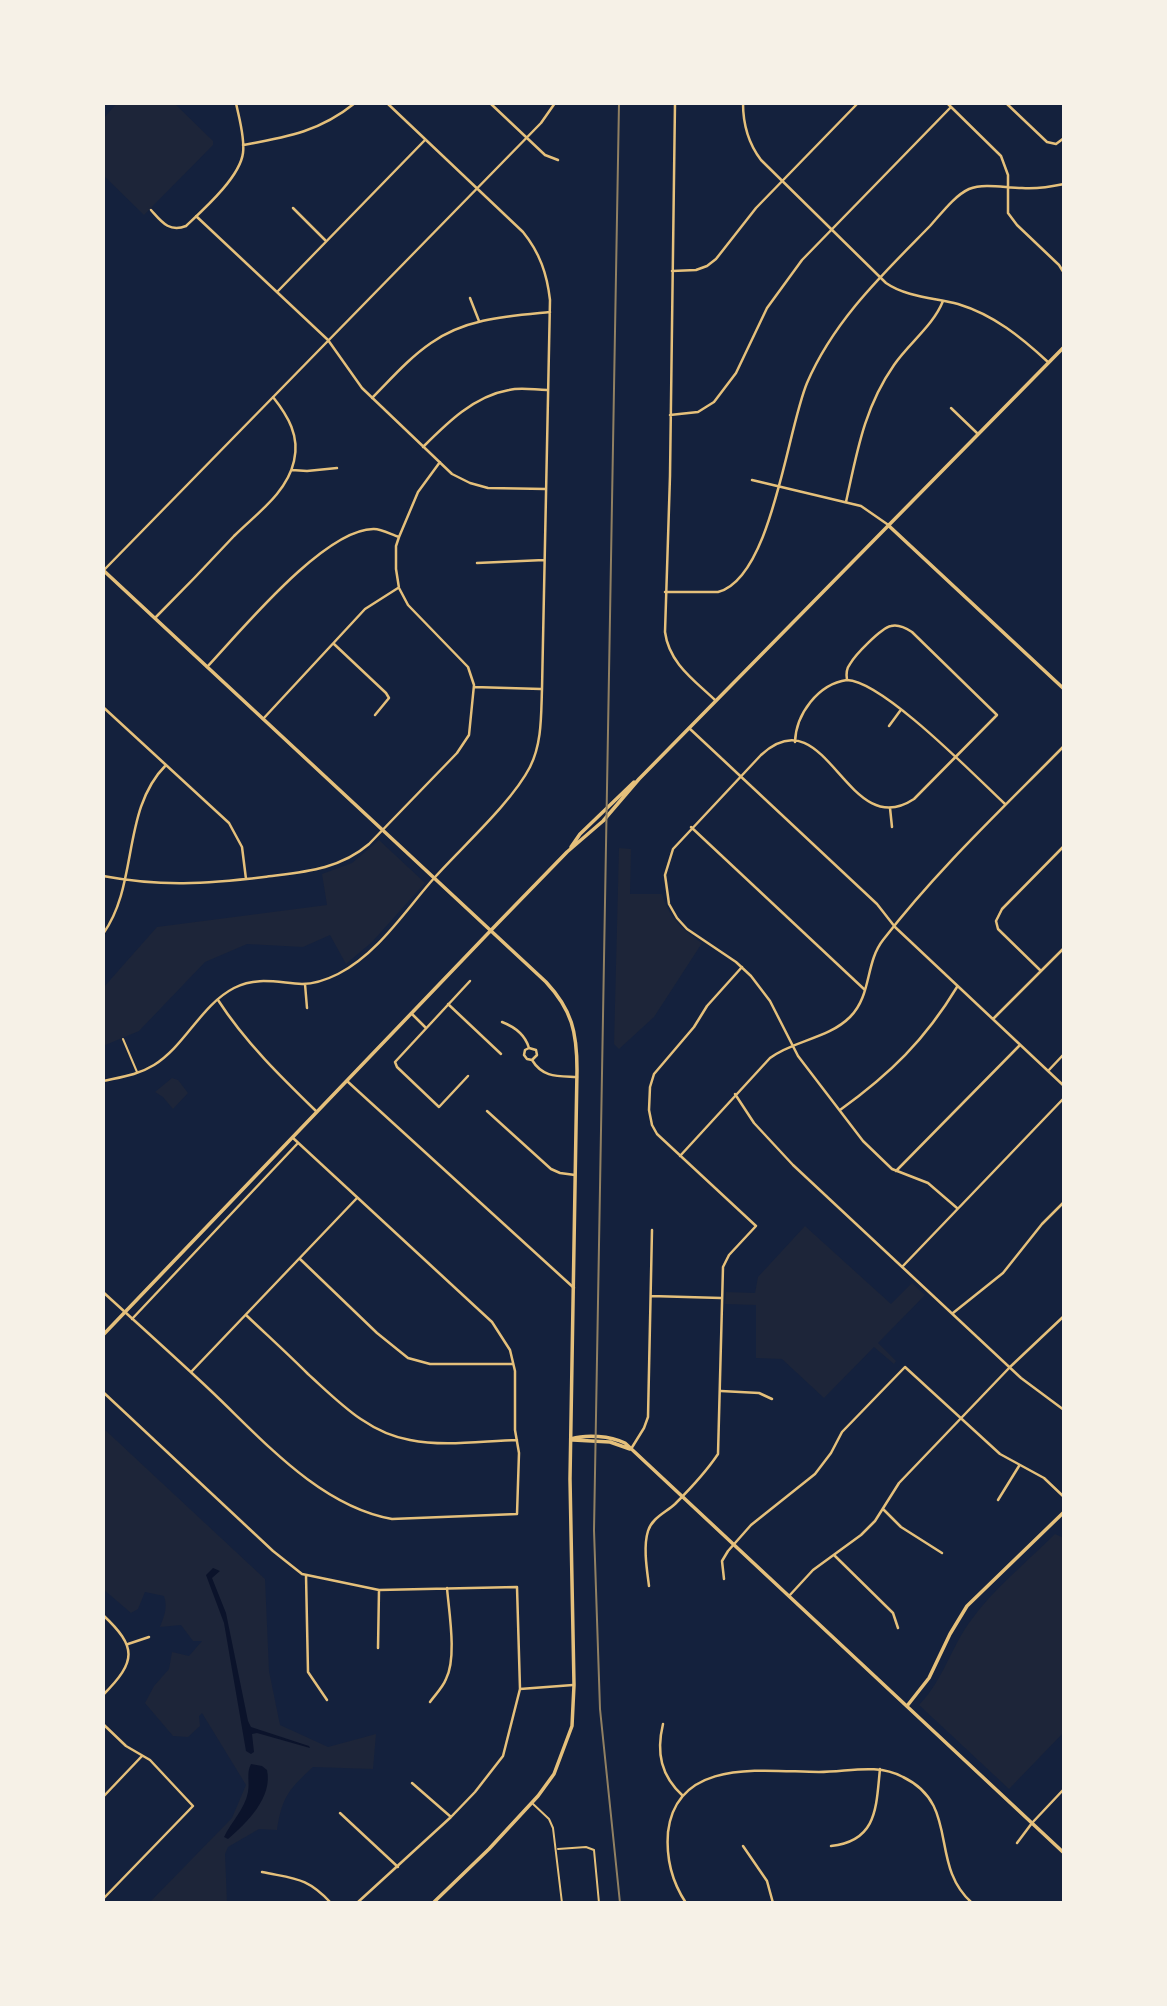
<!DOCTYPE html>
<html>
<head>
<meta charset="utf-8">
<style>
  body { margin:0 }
  #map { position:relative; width:1167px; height:2006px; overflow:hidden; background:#14213d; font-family:Figtree,sans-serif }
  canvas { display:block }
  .frame { position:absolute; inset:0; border:105px solid #f6f1e7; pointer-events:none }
</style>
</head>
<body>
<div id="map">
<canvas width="1167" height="2006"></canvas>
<div class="frame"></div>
</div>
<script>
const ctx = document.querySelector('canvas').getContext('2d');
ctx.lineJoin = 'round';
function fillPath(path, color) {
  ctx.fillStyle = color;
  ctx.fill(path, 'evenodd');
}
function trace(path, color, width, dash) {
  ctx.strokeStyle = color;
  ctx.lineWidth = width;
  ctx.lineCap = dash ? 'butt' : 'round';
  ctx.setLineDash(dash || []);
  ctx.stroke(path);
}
fillPath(new Path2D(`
  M117 103H174L213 141V145L144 215 103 175V119Z
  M379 840 425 883 372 942 346 964 330 935 303 947 247 944 205 962 139 1031 103 1046V988L157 927 327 905 322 874 352 863Z
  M619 848 631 849 630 894H662C669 917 682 930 702 943L654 1017 619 1049 614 1044Z
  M172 1078 178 1080 188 1093 173 1109 163 1097 155 1092Z
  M805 1226 891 1304 912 1283 925 1295 878 1343 896 1361 894 1364 874 1347 824 1398 782 1359 756 1358V1305L725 1304 726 1292 755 1293 758 1277Z
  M103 1428 265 1579 269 1671 280 1725 328 1747 376 1734 373 1769 313 1767C289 1789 282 1797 277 1830L259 1829 228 1847 225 1854 227 1903H149L232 1818 246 1785 202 1713 199 1716 200 1726 188 1737 173 1736 145 1703 154 1686 169 1669 172 1652 189 1656 202 1641H193L181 1625 160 1627C164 1616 168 1608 164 1596L145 1592 138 1609 131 1613 103 1589Z
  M1055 1534 1064 1538V1732L1009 1789 919 1705C943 1680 950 1650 969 1623 993 1589 1026 1563 1055 1534Z`), '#1d2539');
fillPath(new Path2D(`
  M213 1568 220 1571 212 1578 226 1613 248 1721 251 1727 309 1746 310 1748 257 1733 252 1734 254 1752 251 1754 246 1751 224 1623 206 1575Z
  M251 1764 262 1766 267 1770C273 1797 247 1823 228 1839L224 1837C231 1822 245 1809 248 1792 250 1781 246 1774 251 1764Z`), '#0b132b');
trace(new Path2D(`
  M123 1039 137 1072
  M532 1803 549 1819 553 1828 562 1903
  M558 1849 586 1847 594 1850 599 1903`), '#e5c07b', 2);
trace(new Path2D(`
  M490 103 545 155 558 160
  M675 103 670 476 665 632C669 663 694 680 715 700
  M743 103C743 125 748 143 761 160L886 283C906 297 935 298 958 304 994 315 1021 337 1048 362
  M947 103 1001 156 1008 175V213L1017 225 1059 265 1064 273
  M1006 103 1047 142 1056 144 1064 138
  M243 145C287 137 319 132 355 103
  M293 208 325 240
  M151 210C161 221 169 233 186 226 204 209 240 177 243 153 245 137 239 118 236 103
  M196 216 328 340 362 388 452 474 470 483 488 488 546 489
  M672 271 696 270 707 266 716 259 756 208 858 103
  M278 291 425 140
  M470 298 479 321
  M372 398C391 379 409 358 431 343 466 318 509 316 550 312
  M951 408 977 433
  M670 415 698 412 714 402 736 373 767 308 802 260 951 107
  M423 447C447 423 474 396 509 390 521 387 535 390 547 390
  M292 470 307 471 337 468
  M752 480 861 506 887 524
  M846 502C857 452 864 408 894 365 909 343 933 326 943 301
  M477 563 544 560
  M104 570 541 123 555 103
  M665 592H718C772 578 787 430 807 383 834 320 883 274 930 226 941 214 954 196 969 189 985 183 1005 188 1022 188 1036 189 1050 187 1064 184
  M155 618C182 591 208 564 234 536 256 514 287 493 294 461 300 436 288 416 273 397
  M334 644 386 693 389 698 375 715
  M207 667C240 632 325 528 374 529 382 529 392 535 399 537
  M847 680C883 681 976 777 1005 804
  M474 687 541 689
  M103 707 229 823 242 847 246 879
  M263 719 365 609 398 588
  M889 726 900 711
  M689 728 877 904 895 927 1064 1086
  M795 742C796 714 818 684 847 680 846 674 846 669 850 664 855 655 881 628 891 626 898 624 906 628 912 632L997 715 914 799C846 844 827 694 761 755L673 849 665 875 669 904 677 918 687 929 736 962 751 976 770 1001 798 1056 863 1141 892 1169 928 1183 957 1208
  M890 808 892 827
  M691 827 865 990
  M103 876C162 887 205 884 264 877 302 872 339 870 369 844L457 753 469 735 474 685 468 667 408 605 399 588 396 569V546L399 537 418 492 440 462
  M103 934C139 884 121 810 166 765
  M1041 971 998 929 996 921 1002 909 1064 846
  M305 984 307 1008
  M218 1000C245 1042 281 1077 317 1112
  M448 1004 501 1054
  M412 1014 426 1028
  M993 1019 1064 948
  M502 1022C515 1027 525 1034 529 1048L536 1050 537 1055 532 1060 527 1059 524 1055 525 1050 529 1048
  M532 1060C543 1078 558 1076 577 1077
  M1048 1071 1064 1054
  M468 1076 439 1107 397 1067 395 1062 470 981
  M103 1081C121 1077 138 1075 154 1065 185 1046 201 1005 234 988 257 976 279 983 302 984 313 984 328 979 338 974 379 953 406 909 436 876 463 846 512 802 530 767 542 743 541 716 542 689L550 300C547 274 540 253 523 232L387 103
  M347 1081 574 1288
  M735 1094 754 1123 793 1165 1021 1378 1064 1410
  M840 1110C890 1074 925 1040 957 987
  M487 1111 551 1169 560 1173 575 1175
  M680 1156 770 1058C794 1040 828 1039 850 1017 872 995 865 963 883 940 937 870 1002 809 1064 746
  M896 1171 1020 1045
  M300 1259 377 1333 408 1358 430 1364H513
  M902 1267 1064 1098
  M103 1292C139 1325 175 1357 210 1390 262 1439 319 1506 392 1519L517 1514 519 1453 515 1430V1371L510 1350 492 1322 293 1138
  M651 1296 721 1298
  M953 1313 1003 1273 1042 1224 1064 1202
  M246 1315C267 1335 288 1354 308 1374 339 1402 368 1433 410 1440 444 1447 482 1441 517 1440
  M132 1319 298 1143
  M191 1372 357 1198
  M721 1391 759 1393 772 1399
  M103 1392 273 1551 302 1574 379 1590 517 1587 520 1689 503 1756 475 1792 451 1817 357 1903
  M631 1449 644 1428 648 1417 652 1230
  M998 1500 1019 1466
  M883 1509 901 1527 942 1553
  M834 1555 893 1613 898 1628
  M306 1575 308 1672 327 1700
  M724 1579 722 1561 728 1551 751 1525 815 1474 831 1453 842 1432 905 1367 1000 1454 1044 1478 1064 1497
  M649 1586C647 1570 643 1547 648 1531 652 1518 665 1513 675 1504 690 1489 706 1472 718 1454L723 1267 729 1255 756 1226 657 1134 652 1125 649 1110 650 1087 654 1074 694 1027 707 1006 742 967
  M789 1596 813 1570 861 1535 875 1521 899 1483 1010 1367 1064 1316
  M103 1615C137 1647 137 1661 103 1695
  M128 1644 149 1637
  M378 1648 379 1590
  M520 1689 573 1685
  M430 1702C435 1695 443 1687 446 1679 457 1658 449 1612 447 1588
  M103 1724 126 1746 150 1760 193 1806 103 1899
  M663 1724C656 1753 661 1776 683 1796
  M412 1783 451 1817
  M103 1797 142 1756
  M340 1813 398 1867
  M1017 1843 1032 1823 1064 1789
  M743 1846 767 1881 773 1903
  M831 1846C878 1841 876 1806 880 1769
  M262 1872C295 1879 307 1877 331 1903
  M686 1903C672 1882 666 1857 668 1832 677 1756 767 1772 819 1772 849 1772 876 1763 903 1777 961 1805 928 1864 972 1903`), '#e5c07b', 2.5);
trace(new Path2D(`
  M888 525 1064 689
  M103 570 546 982C572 1010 577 1032 577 1070L570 1479 574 1685 572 1726 554 1774 538 1796 489 1849 433 1903
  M571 847 580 834 634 782
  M103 1335 497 924 567 852 603 821 639 779 1064 347
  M571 1439C587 1434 610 1436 625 1443L1064 1853
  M573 1440 610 1442 630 1449
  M907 1706 929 1678 950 1634 967 1606 1064 1512`), '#e5c07b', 3.5);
trace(new Path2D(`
  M619 103 594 1530 600 1709 620 1903`), '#918062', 2);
</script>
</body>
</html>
